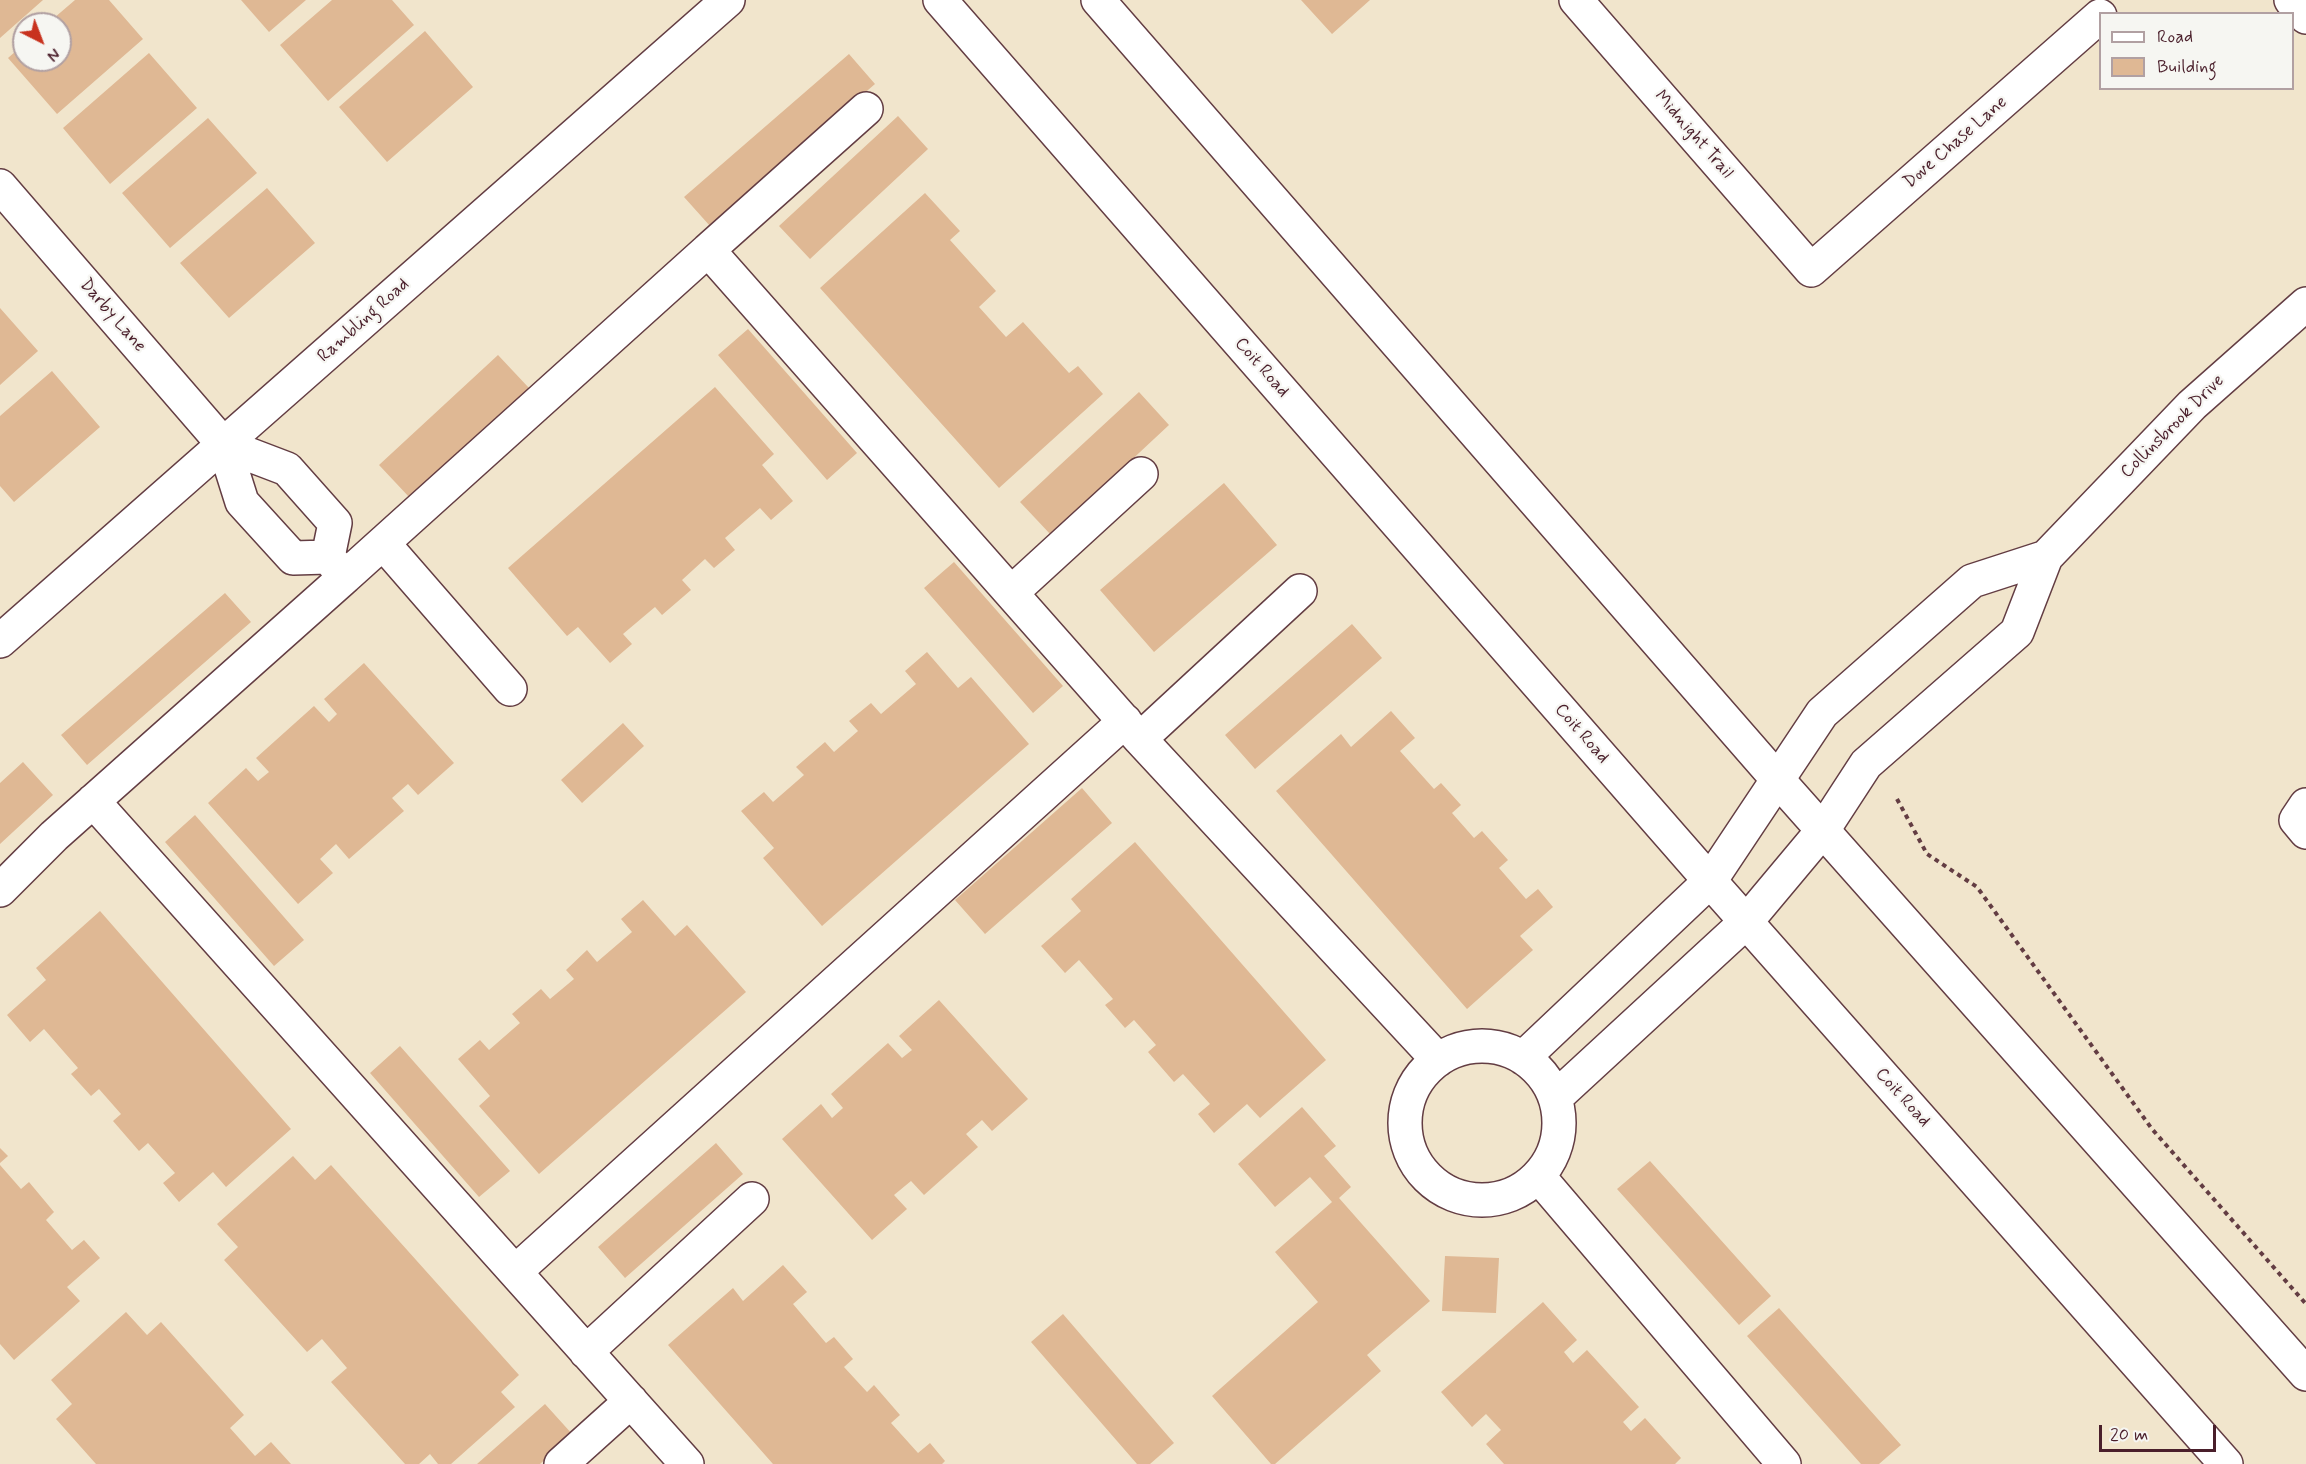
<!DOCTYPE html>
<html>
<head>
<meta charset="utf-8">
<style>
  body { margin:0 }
  #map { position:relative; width:2306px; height:1464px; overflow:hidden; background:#f1e5cc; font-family:Mynerve,sans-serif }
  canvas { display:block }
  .legend { position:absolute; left:2099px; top:12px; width:195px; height:78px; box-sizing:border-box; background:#f6f6f2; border:2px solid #b1a0a2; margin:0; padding:8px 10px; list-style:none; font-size:18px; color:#4a1f2b }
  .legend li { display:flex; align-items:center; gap:12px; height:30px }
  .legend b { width:30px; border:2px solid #b1a0a2 }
  .north { position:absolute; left:12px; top:12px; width:60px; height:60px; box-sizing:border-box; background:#f6f6f2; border:2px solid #b1a0a2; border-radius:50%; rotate:138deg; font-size:16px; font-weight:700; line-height:24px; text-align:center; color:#4a1f2b }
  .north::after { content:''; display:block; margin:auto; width:21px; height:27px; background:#c8321e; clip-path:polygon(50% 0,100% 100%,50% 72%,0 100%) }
  .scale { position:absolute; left:2099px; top:1425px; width:117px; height:27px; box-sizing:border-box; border:3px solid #4a1f2b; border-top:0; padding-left:8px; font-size:18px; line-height:21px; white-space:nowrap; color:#4a1f2b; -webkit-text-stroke:4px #f6f6f2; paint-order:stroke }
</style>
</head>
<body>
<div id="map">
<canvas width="2306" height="1464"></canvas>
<ul class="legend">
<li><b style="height:8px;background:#fff"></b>Road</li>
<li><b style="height:16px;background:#dfb894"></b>Building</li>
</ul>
<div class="north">N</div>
<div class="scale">20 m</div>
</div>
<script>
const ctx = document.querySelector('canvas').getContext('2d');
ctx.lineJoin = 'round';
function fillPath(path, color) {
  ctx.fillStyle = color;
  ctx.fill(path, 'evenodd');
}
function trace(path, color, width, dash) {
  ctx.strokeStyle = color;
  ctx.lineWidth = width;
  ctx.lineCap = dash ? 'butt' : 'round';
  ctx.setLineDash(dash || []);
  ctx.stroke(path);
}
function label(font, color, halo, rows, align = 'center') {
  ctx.font = font + ' Mynerve,sans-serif';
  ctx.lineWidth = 4.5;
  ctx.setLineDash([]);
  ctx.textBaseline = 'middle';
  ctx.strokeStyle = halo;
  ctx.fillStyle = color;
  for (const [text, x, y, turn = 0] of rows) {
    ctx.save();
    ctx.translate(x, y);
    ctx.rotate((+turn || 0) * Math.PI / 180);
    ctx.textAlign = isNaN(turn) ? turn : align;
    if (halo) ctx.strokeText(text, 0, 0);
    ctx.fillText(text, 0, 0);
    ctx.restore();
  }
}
fillPath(new Path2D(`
  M0 0H43L0 38Z
  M75 0H109L143 39 57 114 8 58 24 44V60H60V24H47Z
  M241 0H306L269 32Z
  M332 0H392L414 25 328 101 280 45Z
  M1301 0H1370L1332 34Z
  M425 31 473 87 387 162 339 107Z
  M149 53 197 108 110 184 63 128Z
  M849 54 875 84 710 226 684 197Z
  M898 116 928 149 810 259 779 226Z
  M208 118 257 173 170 248 122 193Z
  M267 188 315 243 229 318 180 263Z
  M925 193 960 231 950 240 996 291 979 307 1006 337 1023 322 1069 373 1078 366 1103 394 999 488 820 288Z
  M0 308 38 351 0 385Z
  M748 329 857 453 827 480 718 355Z
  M498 355 529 388 410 498 379 465Z
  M52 371 100 427 14 502 0 486V416Z
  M715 387 774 454 762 465 793 501 771 520 760 508 725 538 735 550 714 568 705 559 682 580 691 590 662 615 655 607 623 634 632 644 610 663 578 627 567 636 508 568Z
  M1139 392 1169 425 1051 535 1020 502Z
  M1224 483 1277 545 1154 652 1100 590Z
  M954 562 1063 686 1033 713 924 588Z
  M225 593 251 622 87 765 61 735Z
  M1352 624 1382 658 1255 769 1225 735Z
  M927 652 958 688 971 677 1029 744 822 926 763 858 774 848 741 811 764 792 773 802 804 775 796 767 825 742 834 752 858 731 849 721 871 703 881 714 916 684 905 671Z
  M364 663 454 763 418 795 408 784 392 798 404 811 349 859 336 844 320 859 333 873 298 904 208 803 246 768 258 781 269 772 256 758 314 706 329 722 337 714 324 699Z
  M1391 711 1415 738 1400 751 1434 789 1441 783 1461 805 1452 813 1474 838 1482 831 1508 860 1499 868 1526 899 1538 889 1553 907 1520 936 1533 950 1467 1009 1276 791 1341 734 1351 747Z
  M623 723 644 746 582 803 561 780Z
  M23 762 53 795 0 844V783Z
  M1082 788 1112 823 985 934 955 900Z
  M195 815 304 940 274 966 165 842Z
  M1135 842 1326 1060 1260 1118 1247 1104 1214 1133 1198 1114 1210 1104 1183 1074 1174 1082 1148 1052 1156 1045 1134 1020 1125 1028 1105 1005 1113 999 1079 960 1065 973 1041 946 1081 911 1071 899Z
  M643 900 675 936 687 925 746 992 539 1174 479 1106 490 1096 458 1059 480 1040 489 1050 520 1023 512 1014 541 989 550 999 574 979 566 970 587 950 597 962 632 932 621 919Z
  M100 911 291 1129 226 1187 213 1172 179 1202 163 1183 175 1173 148 1143 139 1151 113 1121 121 1114 99 1089 91 1096 71 1074 78 1068 44 1029 30 1042 7 1015 46 980 36 968Z
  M939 1000 1028 1099 992 1131 982 1120 966 1134 978 1147 924 1195 911 1181 894 1195 907 1209 872 1240 782 1139 821 1104 832 1118 843 1108 831 1094 888 1043 902 1058 912 1050 899 1036Z
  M400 1046 510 1171 479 1197 370 1073Z
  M1302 1107 1336 1146 1324 1156 1351 1187 1339 1198 1430 1301 1367 1355 1381 1371 1275 1464H1271L1212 1396 1318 1302 1275 1252 1332 1202 1310 1177 1275 1207 1238 1164Z
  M716 1143 743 1174 625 1278 598 1247Z
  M0 1148 8 1156 0 1163Z
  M293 1156 315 1180 331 1165 519 1375 501 1392 515 1407 451 1464H438L430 1454 419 1464H405L331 1382 347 1368 322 1339 307 1352 224 1260 238 1247 217 1224Z
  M1650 1161 1771 1296 1739 1325 1617 1189Z
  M0 1165 21 1189 29 1182 54 1212 46 1220 72 1250 84 1240 100 1258 67 1287 80 1301 14 1360 0 1344Z
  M1445 1256 1499 1258 1496 1313 1442 1311Z
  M783 1265 807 1292 793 1304 826 1343 834 1337 853 1359 844 1367 867 1392 874 1385 900 1415 891 1423 918 1453 930 1443 945 1461 942 1464H773L668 1345 733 1288 743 1301Z
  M1543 1302 1577 1340 1564 1352 1573 1363 1587 1350 1639 1407 1623 1422 1631 1431 1645 1418 1681 1458 1675 1464H1504L1486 1444 1501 1430 1486 1414 1472 1427 1441 1392Z
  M1779 1308 1901 1445 1879 1464H1861L1747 1336Z
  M126 1312 147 1335 161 1322 244 1415 230 1428 255 1456 271 1442 291 1464H96L56 1419 72 1404 51 1380Z
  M1063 1314 1174 1443 1150 1464H1137L1031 1342Z
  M545 1404 573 1435 540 1464H477Z`), '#dfb894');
const minor = new Path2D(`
  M1576 0 1811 270 2100 16
  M2291 0 2306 17
  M866 109 708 250 1140 739 1438 1060
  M0 186 224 445 242 502 293 558 328 557 345 577 54 836 0 890
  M224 445 287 469 335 523 328 557
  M383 543 510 689
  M345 577 708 250
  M1011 593 1141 474
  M0 641 728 0
  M1140 739 1300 591
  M93 801 687 1464
  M2306 805 2296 820 2306 832
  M1405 1123a77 77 0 1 1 154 0a77 77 0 1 1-154 0Z
  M1523 1058 1710 881 1822 713 1972 581 2046 557
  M1555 1098 1746 922 1823 830 1866 764 2017 632 2046 557 2192 405 2306 304
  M1539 1177 1784 1464
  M515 1272 1125 721
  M586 1352 752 1199
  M561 1464 631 1401`);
const major = new Path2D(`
  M940 0 1710 881 2226 1464
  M1098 0 1778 780 2306 1374`);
trace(minor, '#633d43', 36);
trace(major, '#633d43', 36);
trace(new Path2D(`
  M1897 799 1927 854 1977 887 2152 1129 2306 1304`), '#633d43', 4, [4.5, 4.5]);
trace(minor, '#fff', 33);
trace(major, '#fff', 33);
label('18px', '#4a1f2b', '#f6f6f2', [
  ["Midnight Trail",1693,135,49],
  ["Dove Chase Lane",1956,143,-41],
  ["Darby Lane",112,316,49],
  ["Rambling Road",364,321,-42],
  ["Coit Road",1261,368,49],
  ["Collinsbrook Drive",2173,427,-45],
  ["Coit Road",1581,734,49],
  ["Coit Road",1902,1098,48]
]);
</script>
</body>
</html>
